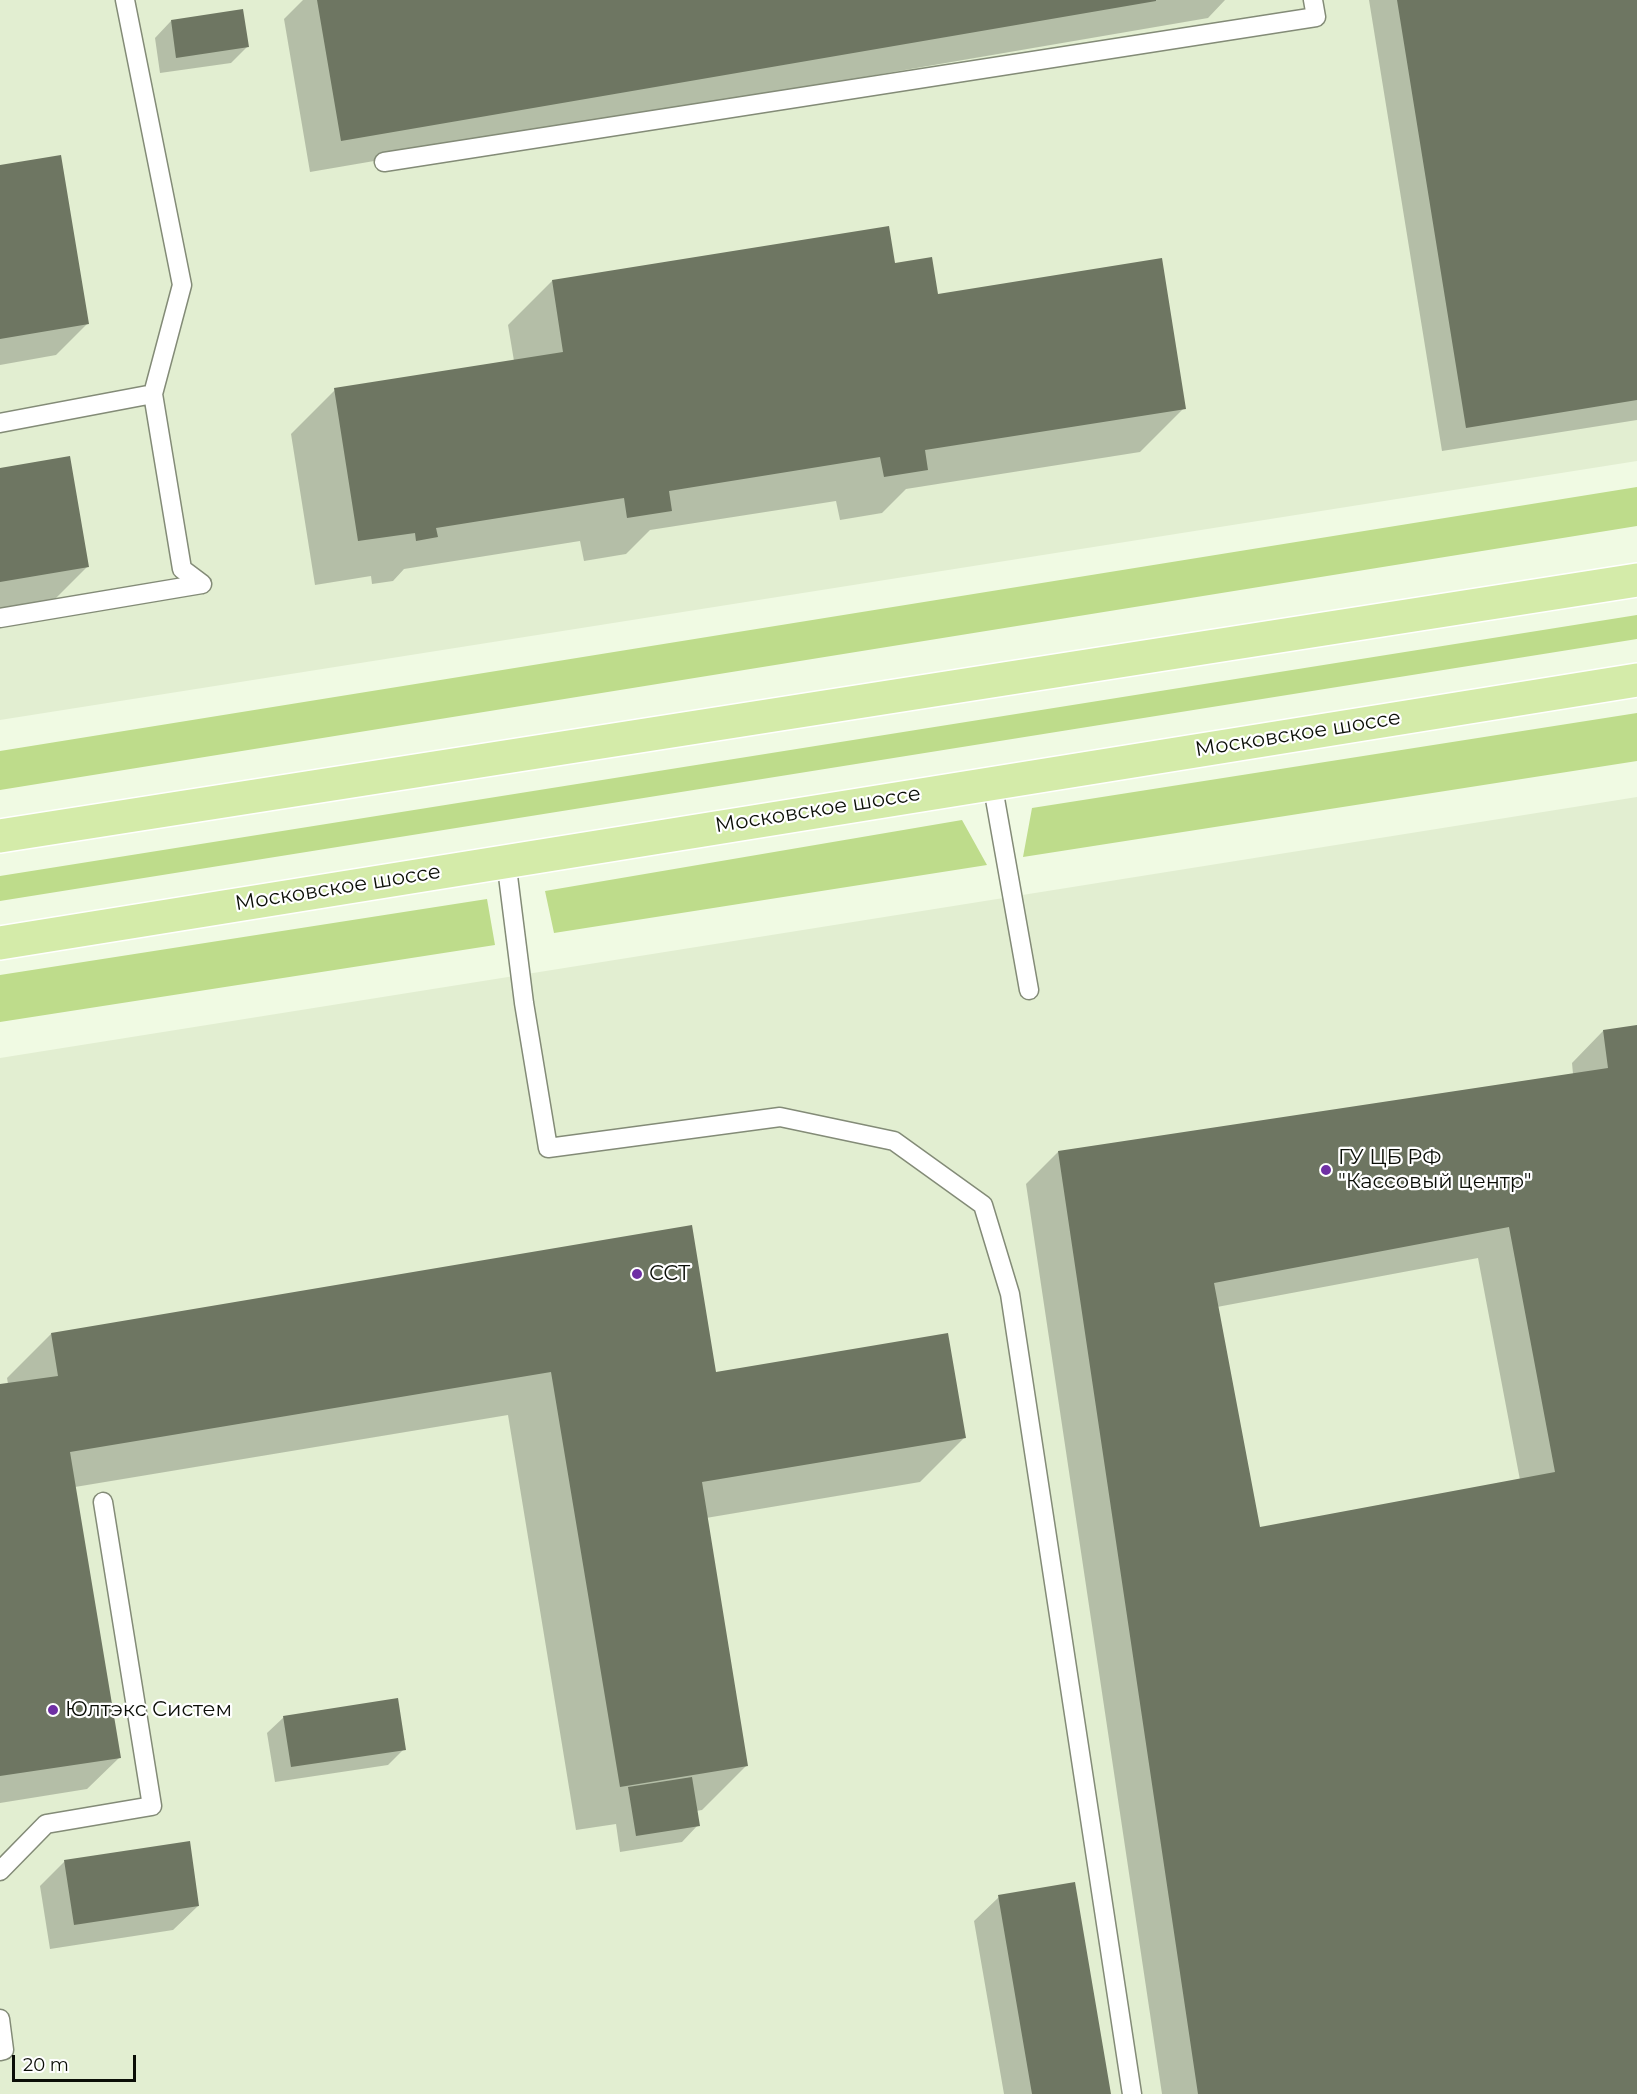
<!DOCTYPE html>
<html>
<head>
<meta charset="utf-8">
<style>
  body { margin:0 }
  #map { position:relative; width:1637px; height:2094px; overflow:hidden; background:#f0fae3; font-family:Montserrat,sans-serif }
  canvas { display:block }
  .scale { position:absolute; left:12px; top:2055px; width:124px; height:27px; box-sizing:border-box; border:3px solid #0b0e07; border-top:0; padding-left:8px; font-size:18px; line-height:21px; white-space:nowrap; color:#0b0e07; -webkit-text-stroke:4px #fff; paint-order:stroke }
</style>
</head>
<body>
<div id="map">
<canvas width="1637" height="2094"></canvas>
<div class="scale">20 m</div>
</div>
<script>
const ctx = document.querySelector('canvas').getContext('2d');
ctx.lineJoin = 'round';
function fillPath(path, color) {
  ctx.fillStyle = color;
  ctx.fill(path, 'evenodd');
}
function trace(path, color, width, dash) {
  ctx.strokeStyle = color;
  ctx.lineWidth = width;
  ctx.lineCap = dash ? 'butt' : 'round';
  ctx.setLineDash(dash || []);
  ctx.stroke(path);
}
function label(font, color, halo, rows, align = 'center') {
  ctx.font = font + ' Montserrat,sans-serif';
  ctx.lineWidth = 4.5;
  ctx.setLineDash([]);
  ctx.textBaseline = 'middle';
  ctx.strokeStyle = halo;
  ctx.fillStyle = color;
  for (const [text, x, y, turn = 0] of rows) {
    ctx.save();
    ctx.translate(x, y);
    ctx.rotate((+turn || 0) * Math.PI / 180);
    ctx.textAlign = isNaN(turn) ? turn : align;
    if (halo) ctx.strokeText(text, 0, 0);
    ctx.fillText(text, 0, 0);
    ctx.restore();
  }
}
fillPath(new Path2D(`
  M0 0H1637V461L0 720Z
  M1637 797V2094H0V1058Z`), '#e2eed1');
fillPath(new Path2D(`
  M1637 487V526L0 790V751Z
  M1637 615V639L0 901V876Z
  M1637 713V761L1023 857 1032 808Z
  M962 820 987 865 554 933 545 891Z
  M487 899 495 945 0 1022V975Z`), '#bedc8b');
fillPath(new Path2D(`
  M303 0H1225L1208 18 310 172 284 19Z
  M1369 0H1637V420L1442 451Z
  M171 21 247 47 231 63 160 73 155 38Z
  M0 167 87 324 56 355 0 365Z
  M893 265 936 296 1184 408 1140 452 906 489 882 513 840 520 836 501 650 530 626 554 584 561 580 541 404 569 393 581 372 584 371 576 315 585 291 434 335 390 514 361 508 325 552 281Z
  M0 470 87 567 55 599 0 608Z
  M1637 1026V2094H1162L1026 1184 1058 1152 1573 1074 1572 1063 1603 1031ZM1478 1258 1520 1480 1259 1529 1217 1307Z
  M51 1334 715 1374 964 1438 920 1482 706 1518 746 1766 702 1810 696 1811 698 1825 682 1842 620 1852 616 1824 576 1830 508 1415 75 1487 119 1758 87 1789 0 1803V1386L8 1384 7 1378Z
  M284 1717 404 1749 388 1765 275 1782 267 1733Z
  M65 1861 198 1906 173 1930 50 1949 40 1886Z
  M999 1897 1109 2094H1004L974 1921Z`), '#0003');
fillPath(new Path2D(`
  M317 0H1156V1L341 141Z
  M1397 0H1637V400L1466 428Z
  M243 9 249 47 176 58 171 20Z
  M61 155 89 324 0 339V165Z
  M889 226 895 263 932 257 938 294 1162 258 1186 409 925 450 928 470 884 477 880 457 669 491 672 511 627 518 624 498 436 528 438 537 416 541 415 533 358 541 334 388 563 352 552 280Z
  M70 456 89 567 0 582V468Z
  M1637 1025V2094H1198L1058 1151 1608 1068 1603 1030ZM1509 1227 1555 1472 1260 1527 1214 1283Z
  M692 1225 716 1372 948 1333 966 1438 702 1482 748 1766 620 1787 551 1372 70 1452 121 1758 0 1776V1384L58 1376 51 1333Z
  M398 1698 406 1750 291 1767 283 1716Z
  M692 1777 700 1826 636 1836 628 1787Z
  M190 1841 199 1906 74 1925 64 1860Z
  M1075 1882 1111 2094H1032L998 1895Z`), '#6e7662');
const lane = new Path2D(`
  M125 0 182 285 153 394 182 569 202 584
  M384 162 1316 17 1313 0
  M0 423 153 394
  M0 618 202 584
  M992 782 1029 990
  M506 860 524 1003 548 1148 780 1117 894 1141 983 1205 1010 1294 1132 2094
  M0 1871 46 1824 152 1806 103 1502
  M0 2019 4 2050 0 2051`);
const primary = new Path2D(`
  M0 836 1637 580
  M0 943 1637 680`);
trace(lane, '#838b77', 21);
trace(primary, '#fff', 36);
trace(lane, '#fff', 18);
trace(primary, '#d4eba9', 33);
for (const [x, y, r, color] of [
  [1326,1170,6,"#6f2fa4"],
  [637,1274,6,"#6f2fa4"],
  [53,1710,6,"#6f2fa4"]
]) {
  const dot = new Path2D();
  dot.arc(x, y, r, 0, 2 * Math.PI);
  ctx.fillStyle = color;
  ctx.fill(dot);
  trace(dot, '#fff', 2);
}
label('21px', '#0b0e07', '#fff', [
  ["Московское шоссе",1298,734,-9],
  ["Московское шоссе",818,810,-9],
  ["Московское шоссе",338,888,-9]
]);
label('21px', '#0b0e07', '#fff', [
  ["ГУ ЦБ РФ",1338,1158],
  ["\"Кассовый центр\"",1338,1182],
  ["ССТ",649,1274],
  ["Юлтэкс Систем",65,1710]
], 'left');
</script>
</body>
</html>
